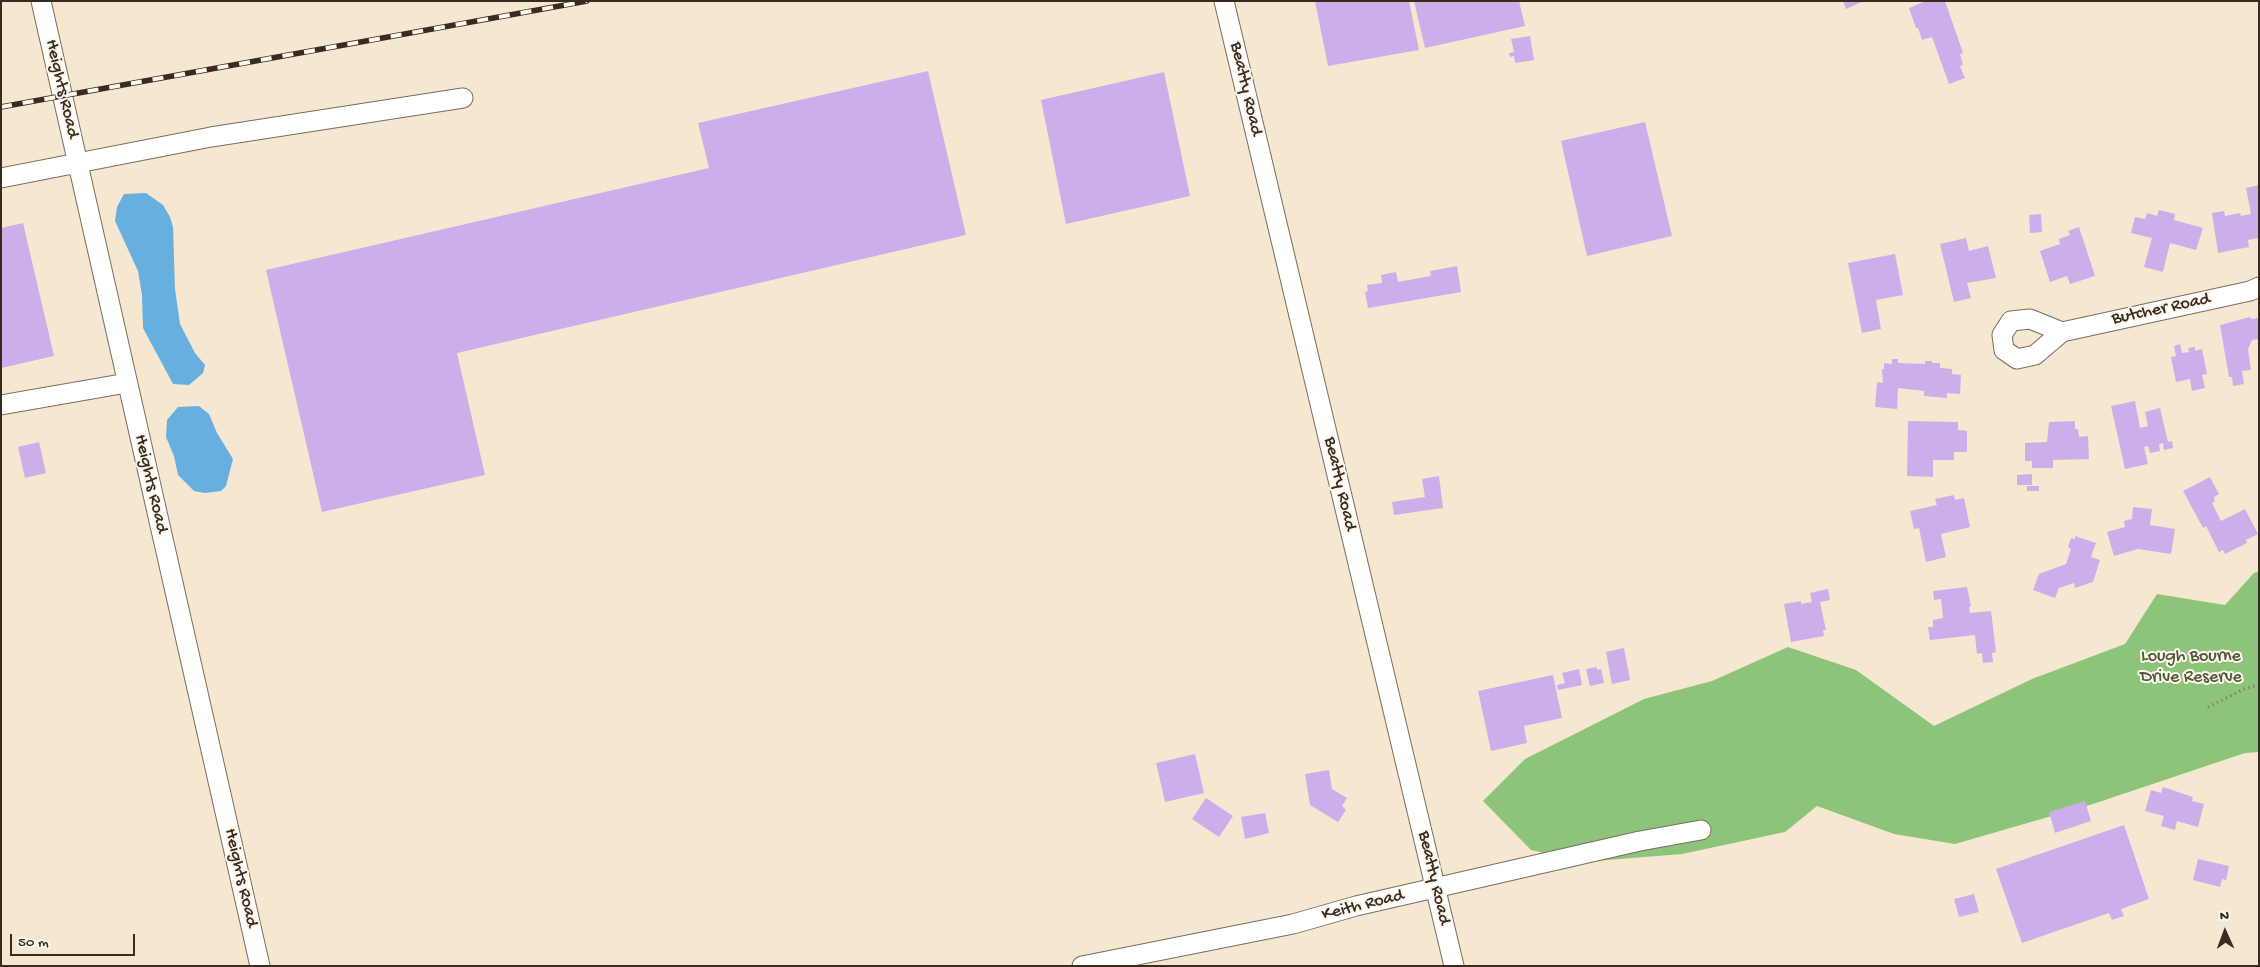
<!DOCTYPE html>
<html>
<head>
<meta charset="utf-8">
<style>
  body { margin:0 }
  #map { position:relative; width:2260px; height:967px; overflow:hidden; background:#f6e7d0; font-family:"Gochi Hand",sans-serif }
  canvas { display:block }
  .frame { position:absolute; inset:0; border:2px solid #3b2a1e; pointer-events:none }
  .north { position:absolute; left:2200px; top:907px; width:50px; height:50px; -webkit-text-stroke:4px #fbf7ec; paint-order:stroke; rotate:358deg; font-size:14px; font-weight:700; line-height:20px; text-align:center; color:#3b2a1e }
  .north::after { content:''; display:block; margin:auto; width:18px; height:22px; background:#3b2a1e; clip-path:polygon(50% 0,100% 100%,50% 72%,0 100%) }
  .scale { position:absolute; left:10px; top:934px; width:125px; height:22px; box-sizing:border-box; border:2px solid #3b2a1e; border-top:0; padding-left:6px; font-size:15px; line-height:18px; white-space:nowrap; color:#3b2a1e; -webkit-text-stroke:4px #fbf7ec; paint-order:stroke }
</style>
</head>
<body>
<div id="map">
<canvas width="2260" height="967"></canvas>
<div class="frame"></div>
<div class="north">N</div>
<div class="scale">50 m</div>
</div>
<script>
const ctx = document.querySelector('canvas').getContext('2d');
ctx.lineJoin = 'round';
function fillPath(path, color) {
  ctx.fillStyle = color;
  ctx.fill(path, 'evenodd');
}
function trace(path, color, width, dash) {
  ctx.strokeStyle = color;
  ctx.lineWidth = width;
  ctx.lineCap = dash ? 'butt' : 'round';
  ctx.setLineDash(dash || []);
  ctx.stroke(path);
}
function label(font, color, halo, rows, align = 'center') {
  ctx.font = font + ' "Gochi Hand",sans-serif';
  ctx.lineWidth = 4;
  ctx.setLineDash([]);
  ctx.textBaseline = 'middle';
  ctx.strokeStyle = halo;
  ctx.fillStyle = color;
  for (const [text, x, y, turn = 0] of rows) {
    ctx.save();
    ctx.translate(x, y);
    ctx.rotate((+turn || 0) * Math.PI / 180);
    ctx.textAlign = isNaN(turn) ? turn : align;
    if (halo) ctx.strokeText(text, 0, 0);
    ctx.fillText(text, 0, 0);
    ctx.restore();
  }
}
fillPath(new Path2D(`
  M2259 571V752L2245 753 2093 804 1955 844 1894 834 1817 806 1785 832 1682 854 1582 862 1531 850 1483 801 1525 759 1644 699 1712 681 1788 647 1856 670 1934 726 2032 679 2125 644 2157 594 2225 605 2254 573Z`), '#8cc579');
fillPath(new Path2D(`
  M146 193 163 205 170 217 173 227 175 289 180 324 195 353 205 365 203 373 189 385 173 384 143 328 142 295 138 271 115 221 117 207 124 194Z
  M199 406 209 414 217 433 233 459 226 486 221 491 205 493 194 491 178 475 174 456 166 437 167 420 178 407Z`), '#67afde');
fillPath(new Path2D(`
  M1315 1H1409L1419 50 1328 66Z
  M1414 1H1519L1525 26 1425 48Z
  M1843 1H1864L1846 9Z
  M1926 1H1945L1963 53 1960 54 1963 65 1960 66 1965 78 1949 84 1932 37 1922 40 1918 28H1916L1909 8Z
  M1530 36 1534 60 1515 63 1514 56 1510 57 1509 53 1514 52 1511 39Z
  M928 71 966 235 457 353 485 475 322 512 266 270 709 168 698 123Z
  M1164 72 1190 196 1066 224 1041 100Z
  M1645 122 1672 236 1587 256 1561 141Z
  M2259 185V238L2248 240 2249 247 2218 253 2212 213 2224 211 2225 216 2240 213 2241 216 2251 214 2246 188Z
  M2159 210 2175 214 2174 220 2203 228 2196 250 2170 243 2163 272 2144 267 2152 238 2131 233 2135 217 2145 219 2147 213 2157 216Z
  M2041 214 2042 232 2030 233 2029 215Z
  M23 223 54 356 1 368V228Z
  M2079 227 2095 276 2070 284 2067 276 2050 282 2040 251 2060 244 2059 239 2070 235 2068 231Z
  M1966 238 1969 251 1988 246 1996 278 1967 283 1971 298 1954 302 1940 244Z
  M1895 254 1903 295 1876 300 1881 329 1862 333 1848 263Z
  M1457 266 1461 292 1368 308 1365 292 1368 291 1367 285 1382 283 1381 275 1396 272 1398 282 1431 276 1430 271Z
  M2250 317 2251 319 2259 318V339L2252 340 2248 349 2251 370 2242 371 2244 384 2233 386 2232 377H2229L2220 325Z
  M2180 344 2182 353 2189 352 2188 348 2195 347V351L2202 349 2207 374 2202 375 2205 388 2192 391 2190 379 2176 382 2171 357 2176 356 2174 346Z
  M1892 359H1898V363L1925 364V361H1932V363H1940V368L1952 369V374L1961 375 1960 394 1947 393V398L1924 396V391L1898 388 1897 409 1875 407 1877 382 1883 383 1882 369H1884V363L1892 364Z
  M2135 401 2140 428 2148 426 2145 412 2160 408 2168 442 2172 441 2173 448 2164 450 2163 443 2159 444 2160 451 2150 453 2148 446 2144 447 2148 464 2125 469 2111 406Z
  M1908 421 1958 422V430L1967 431V452H1954V460H1933V477L1907 476Z
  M2075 421V429H2078L2079 437 2088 436 2089 459 2053 460V468H2032V461H2025V443L2047 442 2049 422Z
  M39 442 46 473 25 478 18 447Z
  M2032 474V485H2017V475Z
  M1439 476 1443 508 1394 515 1392 502 1425 497 1422 479Z
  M2210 477 2219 494 2214 497 2215 501 2212 503 2221 521 2245 509 2258 534 2246 540 2247 543 2225 554 2223 550 2219 552 2206 526 2203 528 2183 491Z
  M2027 486H2039V491H2027Z
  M1954 495 1955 500 1964 498 1970 527 1941 534 1946 557 1926 562 1919 528 1914 529 1910 511 1937 505 1935 499Z
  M2133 507 2152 509 2150 525 2175 529 2171 554 2138 549 2114 556 2107 532 2125 527 2124 521 2132 519Z
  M2075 536 2096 543 2091 557 2100 560 2093 582 2075 588 2074 583 2059 588 2055 598 2033 590 2039 574 2066 564 2071 549 2068 547 2071 538 2075 539Z
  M1967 587 1971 606 1969 607 1970 613 1991 611 1996 652 1992 653 1993 662 1983 663 1982 653 1977 654 1975 635 1930 640 1928 627H1933V620L1943 618 1941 599 1934 600 1933 591Z
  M1828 589 1830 600 1820 602 1826 630H1823L1824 636 1791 642 1784 604 1801 601V604L1812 602 1810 593Z
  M1624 648 1630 680 1612 684 1606 652Z
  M1597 667V670L1601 669 1604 683 1590 686 1586 669Z
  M1579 669 1582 685 1558 690 1557 685 1565 683 1562 673Z
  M1553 675 1562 718 1524 726 1527 743 1491 751 1478 691Z
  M1195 754 1204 793 1165 802 1156 763Z
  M1329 770 1332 789 1347 798 1342 806 1346 810 1338 822 1310 805 1305 774Z
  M2163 787 2193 797 2192 801 2204 804 2198 827 2177 821 2175 830 2161 826 2164 816 2145 811 2151 790 2161 793Z
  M1206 798 1233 816 1219 837 1192 819Z
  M2085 801 2091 821 2055 833 2049 812Z
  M1265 813 1269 833 1245 839 1241 817Z
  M2124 825 2149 899 2121 909 2124 916 2112 920 2109 913 2022 943 1996 869Z
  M2198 859 2229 866 2226 880 2222 879 2220 887 2193 880Z
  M1974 894 1979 912 1959 917 1954 899Z`), '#cdaeeb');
const minor = new Path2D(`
  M41 1 260 966
  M1224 1 1454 966
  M1 178 211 137 463 98
  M2062 332 2030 319 2011 321 2002 335 2004 350 2017 359 2035 355 2062 332 2250 291 2259 287
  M1 405 127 383
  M1082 966 1293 924 1356 906 1640 841 1701 830`);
trace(minor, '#7c6c5c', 21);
trace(new Path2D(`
  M2208 707 2246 688 2259 685`), '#7c6c5c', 3, [1, 4]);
trace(minor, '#fff', 19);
const rail = new Path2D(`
  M1 107 587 1`);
trace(rail, '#3b2a1e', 5.5);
trace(rail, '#fbf7ec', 4, [11]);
label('18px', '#3b2a1e', '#fbf7ec', [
  ["Heights Road",61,89,77],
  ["Beatty Road",1245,89,77],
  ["Butcher Road",2161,310,-12],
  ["Heights Road",150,484,77],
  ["Beatty Road",1339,484,77],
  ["Heights Road",240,878,77],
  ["Beatty Road",1433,878,77],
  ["Keith Road",1363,906,-14]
]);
label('18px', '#535839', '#fbf7ec', [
  ["Lough Bourne",2191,657],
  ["Drive Reserve",2191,678]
]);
</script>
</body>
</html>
